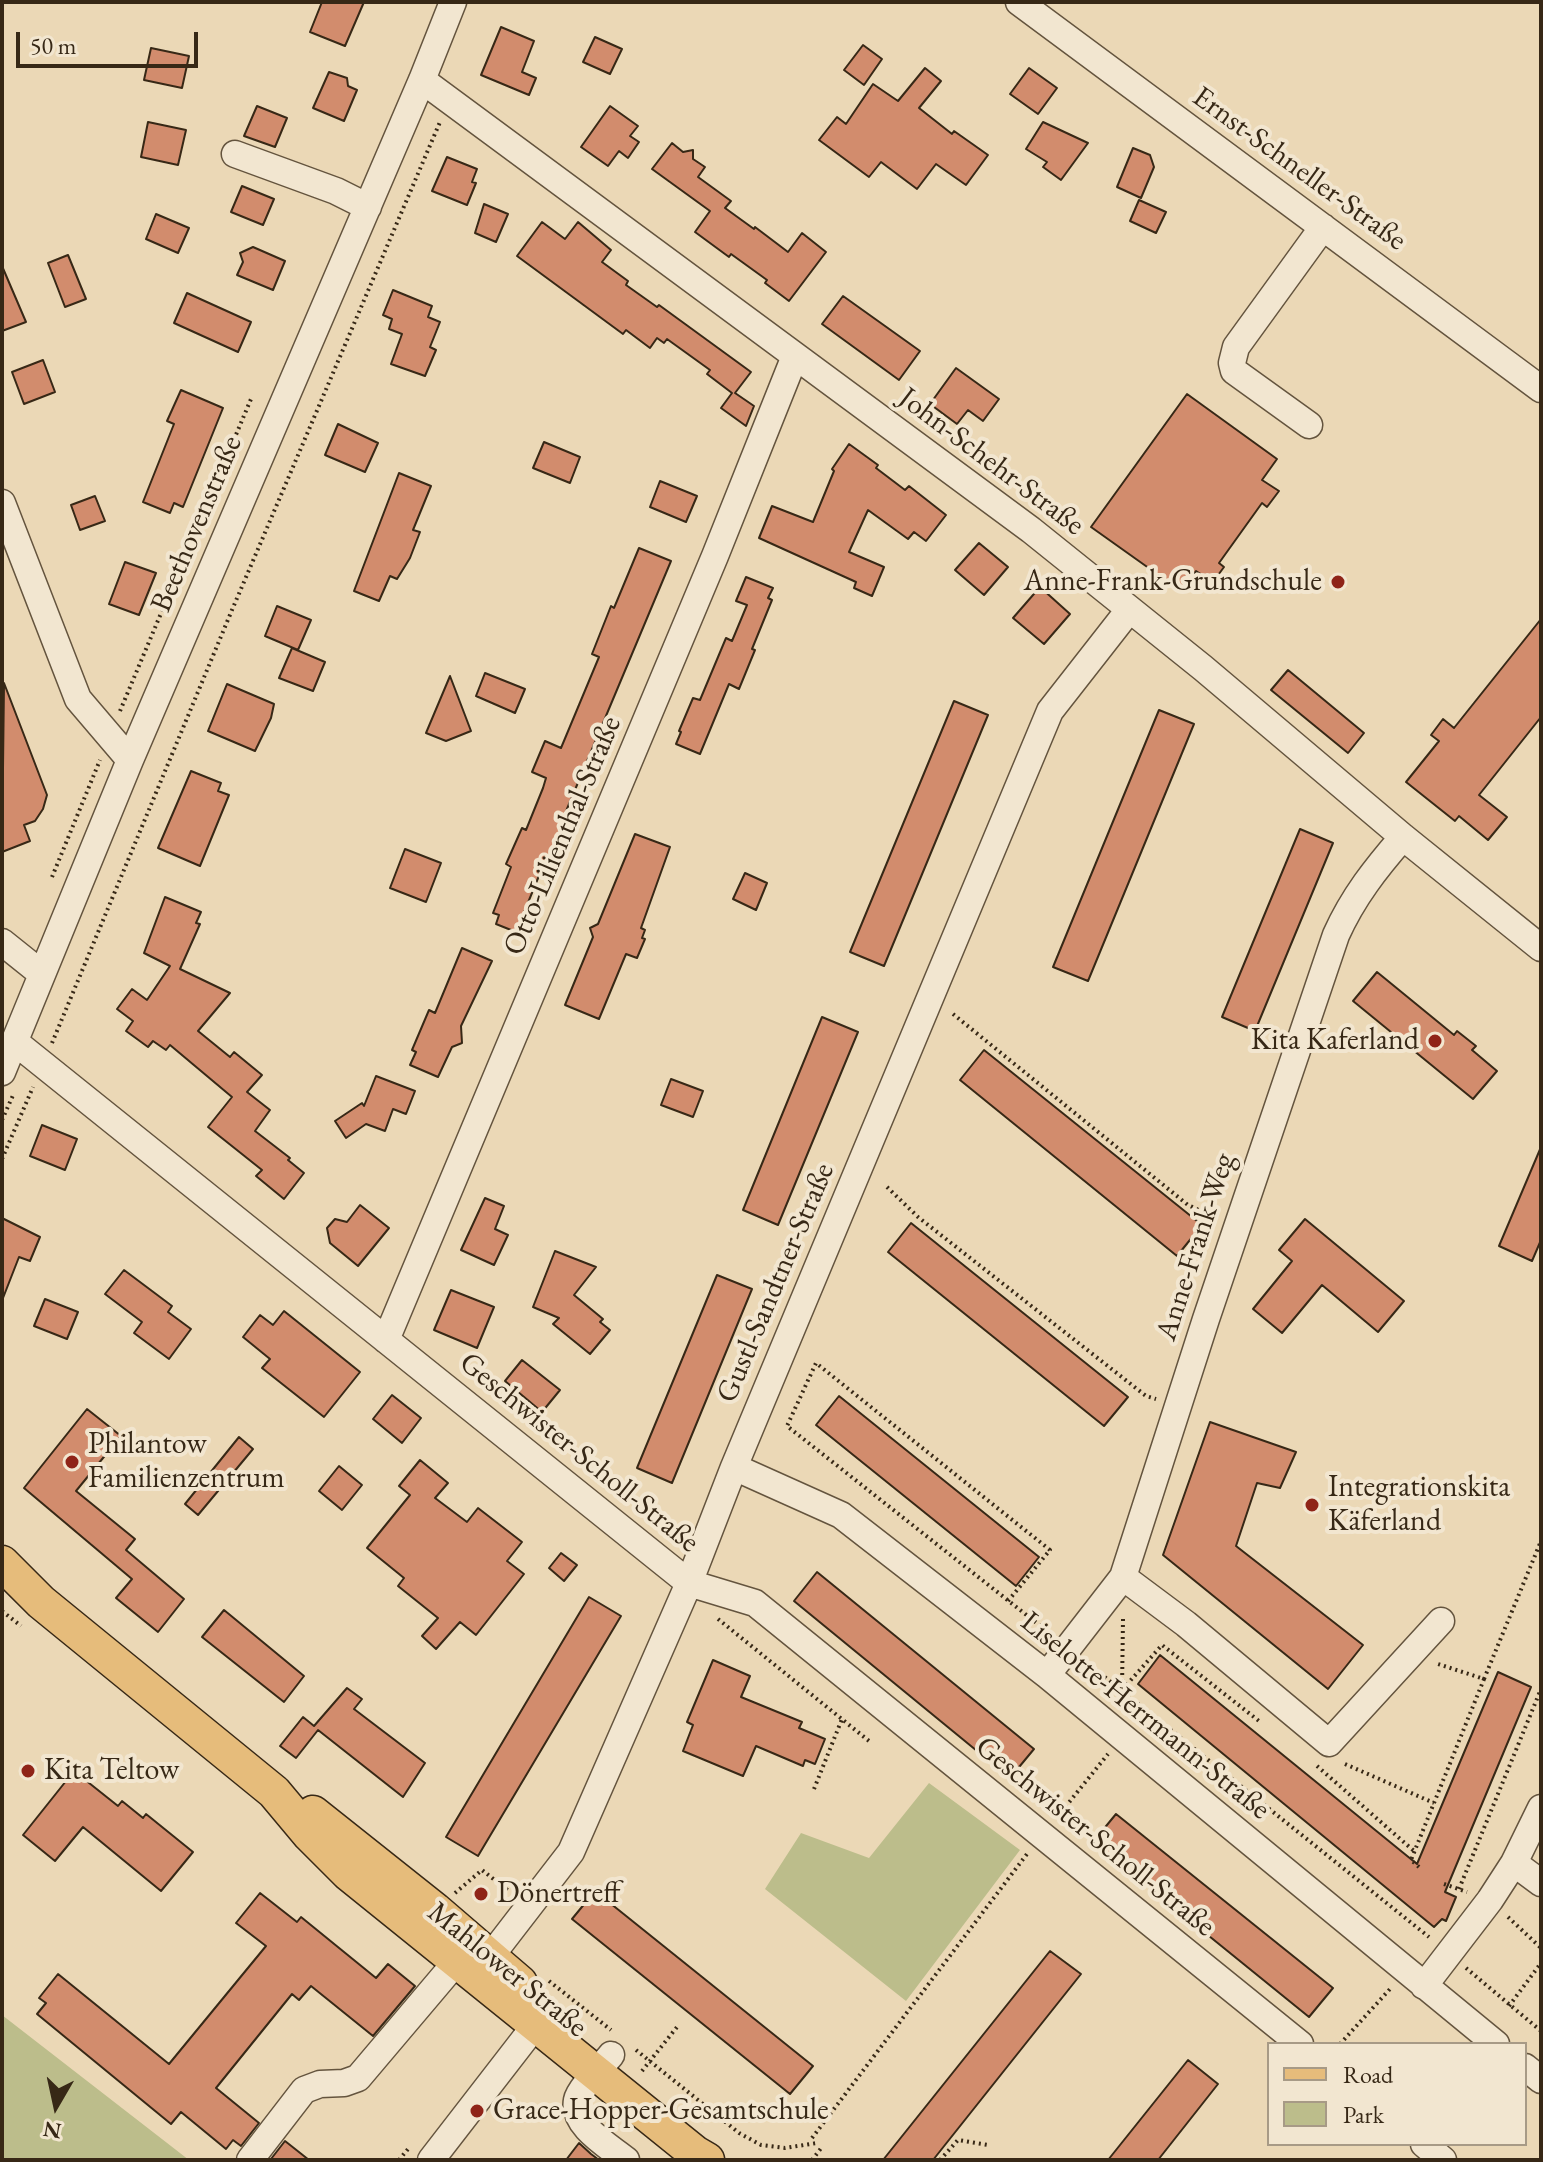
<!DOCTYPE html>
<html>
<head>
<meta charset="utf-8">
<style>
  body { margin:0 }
  #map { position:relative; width:1543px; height:2162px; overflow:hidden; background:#ebd8b6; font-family:"EB Garamond",serif }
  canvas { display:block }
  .frame { position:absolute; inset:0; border:4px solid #372816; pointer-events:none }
  .legend { position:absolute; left:1267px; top:2042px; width:260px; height:104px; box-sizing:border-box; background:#f2e6d0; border:2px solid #a79a86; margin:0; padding:10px 14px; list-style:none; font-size:24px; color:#372816 }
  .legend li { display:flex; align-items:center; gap:16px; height:40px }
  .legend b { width:40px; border:2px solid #a79a86 }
  .north { position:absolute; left:16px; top:2066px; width:80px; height:80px; -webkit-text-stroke:6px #f2e6d0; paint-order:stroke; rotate:189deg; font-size:22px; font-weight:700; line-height:32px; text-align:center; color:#372816 }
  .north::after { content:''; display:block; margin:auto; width:28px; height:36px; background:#372816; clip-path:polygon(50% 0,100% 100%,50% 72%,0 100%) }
  .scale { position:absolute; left:16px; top:32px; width:182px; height:36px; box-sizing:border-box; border:4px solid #372816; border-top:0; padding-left:10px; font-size:24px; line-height:28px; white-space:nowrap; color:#372816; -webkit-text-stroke:6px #f2e6d0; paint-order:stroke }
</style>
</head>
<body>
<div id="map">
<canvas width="1543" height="2162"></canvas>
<div class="frame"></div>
<ul class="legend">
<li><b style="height:10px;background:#e6bc7b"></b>Road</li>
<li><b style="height:22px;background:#bcbd8b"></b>Park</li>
</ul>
<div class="north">N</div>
<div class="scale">50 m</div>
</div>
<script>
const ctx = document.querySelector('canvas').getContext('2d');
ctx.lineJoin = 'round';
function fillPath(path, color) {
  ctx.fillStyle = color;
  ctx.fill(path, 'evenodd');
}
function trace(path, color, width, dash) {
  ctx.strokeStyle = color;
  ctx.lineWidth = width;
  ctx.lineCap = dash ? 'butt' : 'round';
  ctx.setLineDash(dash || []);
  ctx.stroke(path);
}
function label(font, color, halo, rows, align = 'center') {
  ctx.font = font + ' "EB Garamond",serif';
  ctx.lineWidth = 8;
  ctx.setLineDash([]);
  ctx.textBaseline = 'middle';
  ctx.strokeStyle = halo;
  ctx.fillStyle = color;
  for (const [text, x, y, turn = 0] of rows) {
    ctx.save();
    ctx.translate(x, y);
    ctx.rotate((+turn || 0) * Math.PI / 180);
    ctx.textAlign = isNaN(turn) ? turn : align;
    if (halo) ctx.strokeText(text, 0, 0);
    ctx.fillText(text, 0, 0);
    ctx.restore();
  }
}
fillPath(new Path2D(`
  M929 1783 1020 1850 906 2001 765 1889 801 1833 869 1858Z
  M2 2015 189 2160H2Z`), '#bcbd8b');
const building = new Path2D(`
  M322 2H364L345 46 310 32Z
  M501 27 534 41 522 72 536 78 529 95 481 75Z
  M595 37 622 49 610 74 583 62Z
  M863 45 882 59 864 85 844 70Z
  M151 48 189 56 182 88 144 80Z
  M925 68 941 81 919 108 952 134 954 131 988 155 966 185 936 164 917 189 881 162 869 177 819 140 837 117 846 124 873 84 898 101Z
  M1029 68 1057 88 1038 114 1010 94Z
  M329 72 347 78 348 86 357 90 344 121 313 108Z
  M257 106 287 118 275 147 244 136Z
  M610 106 638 126 630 136 639 142 628 158 619 151 608 166 581 147Z
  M148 122 186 130 178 165 141 157Z
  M1043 122 1088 143 1061 180 1043 167 1047 162 1026 149Z
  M672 143 683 152 693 150V159L705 167 698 177 731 201 725 208 754 229 755 227 788 252 802 233 826 252 789 301 765 283 767 280 731 254 729 257 695 232 710 211 652 169Z
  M1133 148 1150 155 1154 167 1141 198 1117 187Z
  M447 157 477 169 472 182 476 183 467 205 432 191Z
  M242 186 274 199 263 225 231 212Z
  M1139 200 1166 212 1156 233 1130 221Z
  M484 204 508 214 496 242 475 233Z
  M156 214 189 228 178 253 146 239Z
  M542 222 565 239 578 222 611 250 602 262 628 281 626 285 657 307 659 305 751 372 735 393 754 406 746 426 721 408 732 393 707 374 710 370 667 339 664 343 657 338 650 348 626 330 623 334 517 256Z
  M253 247 285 261 273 290 237 275 243 262 240 253Z
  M68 255 86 299 65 307 48 263Z
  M2 266 26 322 2 331Z
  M393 290 432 306 428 317 440 322 430 347 436 350 425 376 391 364 402 334 389 329 392 319 383 315Z
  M187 293 251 322 238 352 174 323Z
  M843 296 920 351 899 380 822 324Z
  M43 360 55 392 24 404 12 372Z
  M956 368 999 399 983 421 968 410 957 424 930 404Z
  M181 390 223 408 183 507 174 503 170 513 143 502 174 424 167 421Z
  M1187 394 1277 459 1262 480 1279 491 1267 507 1262 503 1219 563 1224 567 1213 582 1196 571 1181 591 1091 527Z
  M338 424 378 443 365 472 325 455Z
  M544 442 580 457 570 483 533 468Z
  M849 444 878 465 876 468 905 490 909 486 946 515 926 541 914 532 908 539 868 510 849 552 884 567 872 596 854 588 856 582 759 538 772 506 813 522 834 471 832 469Z
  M399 473 431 486 413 530 420 532 410 558 397 579 390 576 379 601 354 591Z
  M660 481 697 496 686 522 650 507Z
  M95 496 105 521 80 530 71 505Z
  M979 543 1008 567 984 595 955 570Z
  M639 548 671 561 564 816 550 860 543 866 516 932 496 924 499 915 493 913 511 867 506 864 522 828 526 830 543 788 546 778 532 772 545 741 561 748 599 657 592 654 611 606 614 608Z
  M125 562 156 573 139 615 109 604Z
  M746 577 773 588 768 598 772 600 752 649 755 650 739 689 729 684 700 754 676 744 681 732 679 731 693 698 700 700 726 638 732 641 747 605 736 601Z
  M1040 587 1070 614 1044 644 1013 618Z
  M277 606 311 620 298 650 265 636Z
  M1541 619V717L1479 795 1507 817 1488 840 1459 816 1455 821 1406 782 1439 741 1431 735 1443 719 1454 728Z
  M292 648 325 662 313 691 279 678Z
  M1288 670 1364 733 1348 753 1271 690Z
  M485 673 525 689 515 713 476 696Z
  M450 676 471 731 446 741 426 733Z
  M4 683 47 795 43 809 35 821 24 825 30 841 2 852Z
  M227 684 274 704 271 718 255 751 208 731Z
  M954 701 988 715 884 966 850 952Z
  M1159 710 1194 724 1088 981 1053 967Z
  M191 771 221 783 218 791 229 795 200 866 158 848Z
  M1300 829 1333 843 1255 1031 1222 1017Z
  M635 834 670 847 641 928 645 930 642 938 645 939 637 958 626 954 599 1019 565 1005 593 937 590 928 598 924Z
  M405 849 441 863 426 902 390 888Z
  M745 873 767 883 756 910 733 899Z
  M165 897 201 912 196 923 200 924 180 969 230 993 198 1031 230 1057 234 1052 262 1075 247 1092 270 1110 255 1131 290 1158 288 1160 304 1173 284 1199 256 1176 262 1170 208 1127 232 1097 170 1045 166 1050 153 1041 148 1047 126 1031 133 1021 117 1009 132 989 147 1000 170 966 144 953Z
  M462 948 492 961 461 1026 462 1043 452 1047 438 1077 410 1065 416 1052 412 1050 429 1010 435 1013Z
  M1377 972 1454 1035 1457 1031 1476 1046 1472 1050 1497 1071 1473 1099 1353 1001Z
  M822 1017 858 1032 778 1225 743 1210Z
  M984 1050 1202 1225 1177 1256 960 1080Z
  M376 1076 415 1091 406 1114 393 1109 385 1131 366 1124 346 1138 335 1121 362 1103 364 1106Z
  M671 1079 703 1091 693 1117 661 1105Z
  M42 1125 77 1139 65 1170 30 1156Z
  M1541 1147V1240L1532 1261 1499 1246Z
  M485 1198 504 1206 495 1229 508 1235 494 1265 461 1250Z
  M360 1205 389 1228 358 1266 330 1243 327 1228 335 1219 347 1222Z
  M2 1218 40 1237 30 1261 19 1257 3 1298Z
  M1305 1219 1404 1301 1378 1332 1322 1285 1282 1333 1253 1309 1292 1261 1279 1250Z
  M911 1223 1128 1397 1104 1426 888 1252Z
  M555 1251 596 1267 574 1295 603 1319 600 1322 610 1330 590 1354 553 1324 559 1318 533 1307Z
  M124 1270 172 1306 168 1312 191 1329 169 1359 134 1333 142 1322 105 1294Z
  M717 1275 752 1289 672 1483 637 1468Z
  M451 1290 494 1307 477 1348 434 1330Z
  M45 1299 78 1312 67 1339 34 1326Z
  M284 1311 360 1372 324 1417 262 1368 270 1359 243 1337 260 1315 273 1325Z
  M522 1360 560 1390 542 1412 505 1381Z
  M392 1395 421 1418 402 1443 373 1419Z
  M839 1396 1039 1557 1016 1586 816 1425Z
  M87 1409 121 1436 76 1491 135 1539 126 1550 184 1599 158 1632 116 1598 132 1579 24 1488Z
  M1210 1422 1296 1452 1280 1488 1257 1483 1236 1546 1363 1645 1328 1689 1163 1555Z
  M239 1437 253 1449 198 1515 185 1504Z
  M420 1460 448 1483 435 1498 467 1522 478 1508 522 1542 507 1561 524 1574 476 1635 460 1622 436 1649 422 1636 438 1618 398 1586 404 1578 367 1548 410 1495 399 1486Z
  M339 1466 362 1485 342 1510 319 1491Z
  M561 1553 577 1565 564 1581 549 1568Z
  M817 1572 1034 1749 1010 1778 794 1601Z
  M589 1597 621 1616 478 1856 446 1837Z
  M224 1610 304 1676 284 1702 202 1637Z
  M1160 1655 1417 1864 1498 1672 1531 1687 1445 1892 1456 1897 1446 1921 1442 1919 1434 1927 1138 1684Z
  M713 1660 750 1676 741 1697 802 1722 799 1728 825 1739 815 1764 805 1760 803 1766 756 1746 743 1776 683 1751 693 1725 687 1722Z
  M347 1688 362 1699 354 1709 425 1763 403 1797 318 1730 296 1758 280 1746 303 1717 314 1726Z
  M74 1771 118 1806 122 1801 143 1818 146 1814 193 1852 161 1891 83 1827 55 1861 23 1835Z
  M1116 1814 1333 1988 1309 2017 1093 1842Z
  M595 1891 813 2066 790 2094 572 1919Z
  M260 1893 297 1922 301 1917 376 1978 388 1964 415 1986 373 2036 311 1986 299 2000 292 1994 216 2088 259 2123 241 2146 233 2140 226 2149 181 2112 171 2124 37 2014 46 2003 39 1998 58 1974 169 2064 266 1946 236 1923Z
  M1050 1951 1081 1974 933 2160H883Z
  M1188 2060 1218 2084 1158 2160H1108Z
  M285 2141 309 2160 271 2159Z
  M579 2143 591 2154 599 2160H566Z`);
fillPath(building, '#d28c6d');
trace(building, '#372816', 2);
const minor = new Path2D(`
  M1019 2 1541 389
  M422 80 1031 530 1203 668 1403 837 1541 948
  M235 154 336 191 368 207
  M1309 425 1234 371 1232 363 1236 347 1323 227
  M2 503 78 699 130 760
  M2 942 42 974
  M15 1042 689 1583 755 1603 1300 2044
  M2 1072 130 760 422 80 453 2
  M386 1340 715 556 795 356
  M734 1467 841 1515 1047 1675 1496 2044
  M1123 1577 1186 1624 1329 1743 1441 1621
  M1047 1675 1123 1577 1206 1319 1336 935C1353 897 1376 868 1403 837
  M1514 1863 1541 1883
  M480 1970 571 1852 689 1583 734 1467 1050 711 1129 610
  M1424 1986 1490 1900 1514 1863 1541 1808
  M611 2055C603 2065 579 2089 577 2100 572 2126 609 2146 626 2160
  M1525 2067 1541 2080
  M1424 2144 1443 2160
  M250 2160 304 2090 320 2084 344 2083 358 2078 468 1948
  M431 2160 537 2023`);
const major = new Path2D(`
  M2 1563 41 1602 274 1792 310 1835 348 1873 695 2153 707 2160
  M313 1813 435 1910 520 1983`);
trace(minor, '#64543e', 29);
trace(major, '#372816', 37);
trace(new Path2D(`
  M120 711 251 399
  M52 877 100 760
  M953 1014 1188 1205 1216 1218
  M52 1043 232 610 440 122
  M2 1120 14 1093
  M2 1159 33 1087
  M887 1187 918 1217 1146 1396 1156 1399
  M1008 1601 1050 1550 816 1363 787 1426 1048 1632
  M2 1611 21 1626
  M718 1619 869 1741
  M1123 1619 1122 1690 1162 1645 1259 1721
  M1086 1662 1429 1937
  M1484 1679 1541 1541
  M1345 1764 1434 1803
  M1317 1766 1414 1851
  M814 1789 842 1719
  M1058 1816 1108 1754
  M1419 1867 1411 1860 1484 1679 1435 1663
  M1444 1884 1467 1892
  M1459 1889 1541 1689
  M455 1893 482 1870 510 1892
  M1508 1917 1541 1948
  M1466 1968 1541 2031
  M549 1981 611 2030
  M1509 2006 1541 1963
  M1340 2044 1390 1989
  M636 2050 739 2133 761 2145 785 2148 817 2143
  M642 2071 677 2027
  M812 2138 1027 1854
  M399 2160 408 2149
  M812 2160 822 2147
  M940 2160 958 2140 988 2145`), '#372816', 4, [2, 4]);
trace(minor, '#f2e6d0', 26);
trace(major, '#e6bc7b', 34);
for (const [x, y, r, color] of [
  [1338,582,8,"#8f2418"],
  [1435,1041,8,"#8f2418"],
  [72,1462,8,"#8f2418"],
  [1312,1505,8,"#8f2418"],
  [28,1771,8,"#8f2418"],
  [481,1894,8,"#8f2418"],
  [477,2111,8,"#8f2418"]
]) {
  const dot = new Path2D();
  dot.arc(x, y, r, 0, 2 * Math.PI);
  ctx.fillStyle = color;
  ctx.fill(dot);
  trace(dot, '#f2e6d0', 3);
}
label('30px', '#372816', '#f2e6d0', [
  ["Ernst-Schneller-Straße",1299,169,36],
  ["John-Schehr-Straße",991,462,37],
  ["Beethovenstraße",197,524,-67],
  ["Otto-Lilienthal-Straße",563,836,-67],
  ["Anne-Frank-Weg",1196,1247,-72],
  ["Gustl-Sandtner-Straße",776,1283,-67],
  ["Geschwister-Scholl-Straße",579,1453,39],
  ["Liselotte-Herrmann-Straße",1145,1716,39],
  ["Geschwister-Scholl-Straße",1095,1837,39],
  ["Mahlower Straße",507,1970,39]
]);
label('30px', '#372816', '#f2e6d0', [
  ["Anne-Frank-Grundschule",1322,582,"right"],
  ["Kita Kaferland",1419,1041,"right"],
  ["Philantow",88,1445],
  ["Familienzentrum",88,1479],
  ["Integrationskita",1328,1488],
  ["Käferland",1328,1522],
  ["Kita Teltow",44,1771],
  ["Dönertreff",497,1894],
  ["Grace-Hopper-Gesamtschule",493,2111]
], 'left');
</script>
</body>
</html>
